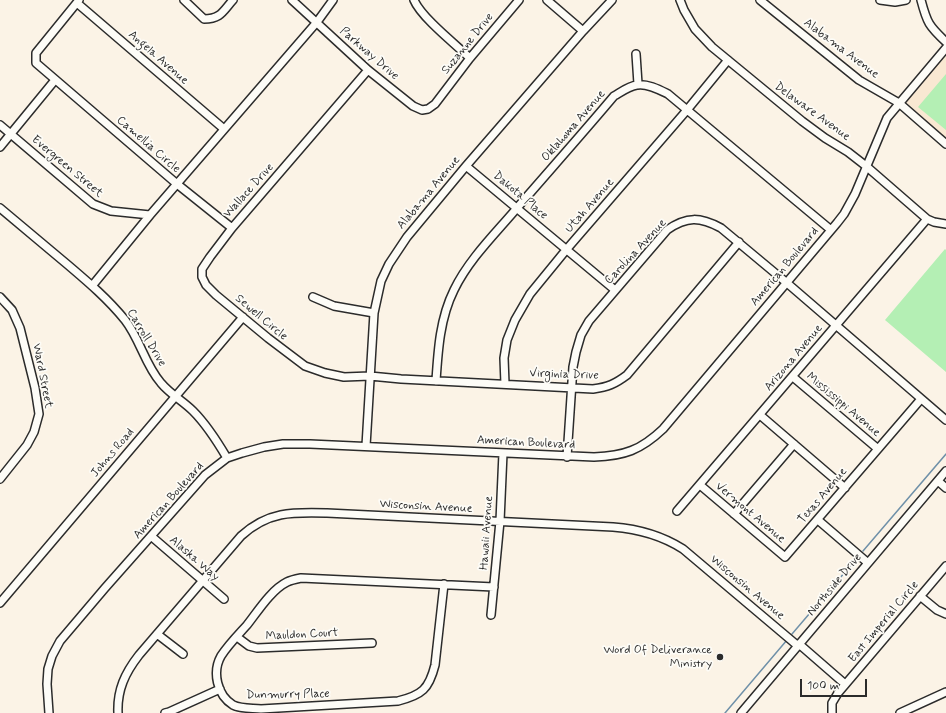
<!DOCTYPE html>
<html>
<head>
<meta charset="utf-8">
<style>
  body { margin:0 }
  #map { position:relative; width:946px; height:713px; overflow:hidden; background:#fbf3e6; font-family:Mynerve,sans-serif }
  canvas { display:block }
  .scale { position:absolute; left:800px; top:679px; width:67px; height:18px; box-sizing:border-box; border:2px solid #2b2b2b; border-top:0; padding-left:5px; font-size:12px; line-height:14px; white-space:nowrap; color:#2b2b2b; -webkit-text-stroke:3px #fdfcf7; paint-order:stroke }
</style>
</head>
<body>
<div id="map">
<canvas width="946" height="713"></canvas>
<div class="scale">100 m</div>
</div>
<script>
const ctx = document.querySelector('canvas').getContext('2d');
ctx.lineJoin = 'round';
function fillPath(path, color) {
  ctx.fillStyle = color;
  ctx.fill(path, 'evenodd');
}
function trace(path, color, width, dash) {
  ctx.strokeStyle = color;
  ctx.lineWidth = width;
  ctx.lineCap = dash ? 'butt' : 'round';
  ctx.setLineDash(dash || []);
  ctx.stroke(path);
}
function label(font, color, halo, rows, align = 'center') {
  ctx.font = font + ' Mynerve,sans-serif';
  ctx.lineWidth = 3.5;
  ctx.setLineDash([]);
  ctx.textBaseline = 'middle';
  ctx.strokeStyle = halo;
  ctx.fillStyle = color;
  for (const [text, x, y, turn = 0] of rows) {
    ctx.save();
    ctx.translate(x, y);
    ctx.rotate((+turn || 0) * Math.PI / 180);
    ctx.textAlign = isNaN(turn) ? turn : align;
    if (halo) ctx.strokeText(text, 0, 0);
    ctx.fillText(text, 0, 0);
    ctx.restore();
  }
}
fillPath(new Path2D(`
  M946 51V140L902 103Z`), '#f9e8d2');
fillPath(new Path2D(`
  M946 74V130L918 107Z
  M945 249 946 250V372L885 320Z`), '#b4efb4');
trace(new Path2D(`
  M863 551 946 454
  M792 634 857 558
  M725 713 787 640`), '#6f90a8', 1.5);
const minor = new Path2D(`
  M79 0 36 53V63L177 184 232 228
  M184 0 204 19C221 19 223 11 233 0
  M292 0 368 70 413 106 422 110 428 109 435 104 470 58 519 0
  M414 0C421 17 455 44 470 58
  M547 0 583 31
  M680 0 684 10 695 29 712 47 802 121 825 138 848 152 866 166 927 219 934 222 946 224
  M760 0 859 80 899 103 946 144
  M880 0 895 2 906 0
  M921 0C927 23 929 26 946 42
  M77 3 224 129
  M636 54 638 84
  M368 70 232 228 210 257 202 269V277L206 285 216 295 268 338 305 366 325 373 344 377 370 376 401 379 593 389C608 387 615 384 627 375L739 242
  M0 125 93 204 111 211 150 215
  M0 147 55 80
  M466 166 615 290
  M0 208C23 227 45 246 68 265 88 282 108 299 125 320 140 339 145 365 161 383 170 394 183 401 193 411 207 425 217 441 227 458
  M92 286 150 215 317 22 333 0
  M0 297 12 310 20 328 35 388 39 414 34 432 27 445 0 479
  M313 297 334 306 374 313
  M793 377 878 449
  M436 381C438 350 440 318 454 290 469 259 495 234 517 208 549 171 582 134 614 96 621 92 629 86 637 85 647 83 660 90 668 94L831 230
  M505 384 504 358 507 340 515 320 530 294 566 250 687 110 728 60
  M760 415 845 488
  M366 446 374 313 381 281 389 264 407 237 466 166 583 31 612 0
  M567 457 573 367 576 352 581 335 589 321 667 230C687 216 700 217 721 228L787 283 946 420
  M938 481 946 488
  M700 485 785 557 921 399
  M677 511 927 219
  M734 514 794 444
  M818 520 868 563
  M151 536 224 599
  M444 584 435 665C429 689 422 695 398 701L261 709C252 708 241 709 233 705 217 695 212 672 221 656 228 645 238 635 247 625 258 611 271 590 287 582 291 580 296 579 301 578L494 587
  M920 596 937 610 946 614
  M0 603 243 317
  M491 615 500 521 503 453
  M157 634 183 654
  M237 637 249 646 257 648 372 643
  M799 644 845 684
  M49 713 47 684 48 669 52 656 60 641 105 588 205 475 227 458 242 453 264 447 283 444H310L594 457C624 456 641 450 663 429L837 223 844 214 855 194 887 118 946 48
  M118 713C117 690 125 673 139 655L241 536C268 511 293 512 327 513L613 527C639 529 661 535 683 549L798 646
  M165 713 169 712 220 689
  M741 713 946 471
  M832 713V703L838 693 946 566
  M900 713 946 692`);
trace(minor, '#2b2b2b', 10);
trace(minor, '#fdfcf7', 7);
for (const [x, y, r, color] of [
  [720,657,4,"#2b2b2b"]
]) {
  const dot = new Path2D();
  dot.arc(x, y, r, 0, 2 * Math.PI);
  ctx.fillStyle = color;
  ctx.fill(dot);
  trace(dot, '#fdfcf7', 1.5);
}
label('12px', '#2b2b2b', '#fdfcf7', [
  ["Suzanne Drive",468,44,-51],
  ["Alabama Avenue",841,49,37],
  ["Parkway Drive",369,54,41],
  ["Angela Avenue",158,58,41],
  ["Delaware Avenue",812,112,36],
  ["Oklahoma Avenue",574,126,-49],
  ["Camellia Circle",148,145,41],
  ["Evergreen Street",67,167,40],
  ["Wallace Drive",249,191,-48],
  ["Alabama Avenue",429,193,-50],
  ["Dakota Place",520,196,40],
  ["Utah Avenue",590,206,-49],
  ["Carolina Avenue",636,252,-47],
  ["American Boulevard",785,267,-50],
  ["Sewell Circle",261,318,40],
  ["Carroll Drive",146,338,59],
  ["Arizona Avenue",794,358,-50],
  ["Virginia Drive",564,375,2],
  ["Ward Street",42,376,79],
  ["Mississippi Avenue",843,405,40],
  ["American Boulevard",526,443,3],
  ["Johns Road",113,453,-50],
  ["Texas Avenue",823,496,-50],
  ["American Boulevard",169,501,-48],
  ["Wisconsin Avenue",426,507,3],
  ["Vermont Avenue",750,513,40],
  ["Hawaii Avenue",487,533,-86],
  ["Alaska Way",194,559,41],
  ["Northside Drive",835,585,-50],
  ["Wisconsin Avenue",747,588,40],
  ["East Imperial Circle",884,622,-50],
  ["Mauldon Court",302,635,-3],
  ["Dunmurry Place",288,695,-1]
]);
label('12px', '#2b2b2b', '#fdfcf7', [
  ["Word Of Deliverance",712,650],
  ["Ministry",712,664]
], 'right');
</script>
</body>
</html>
